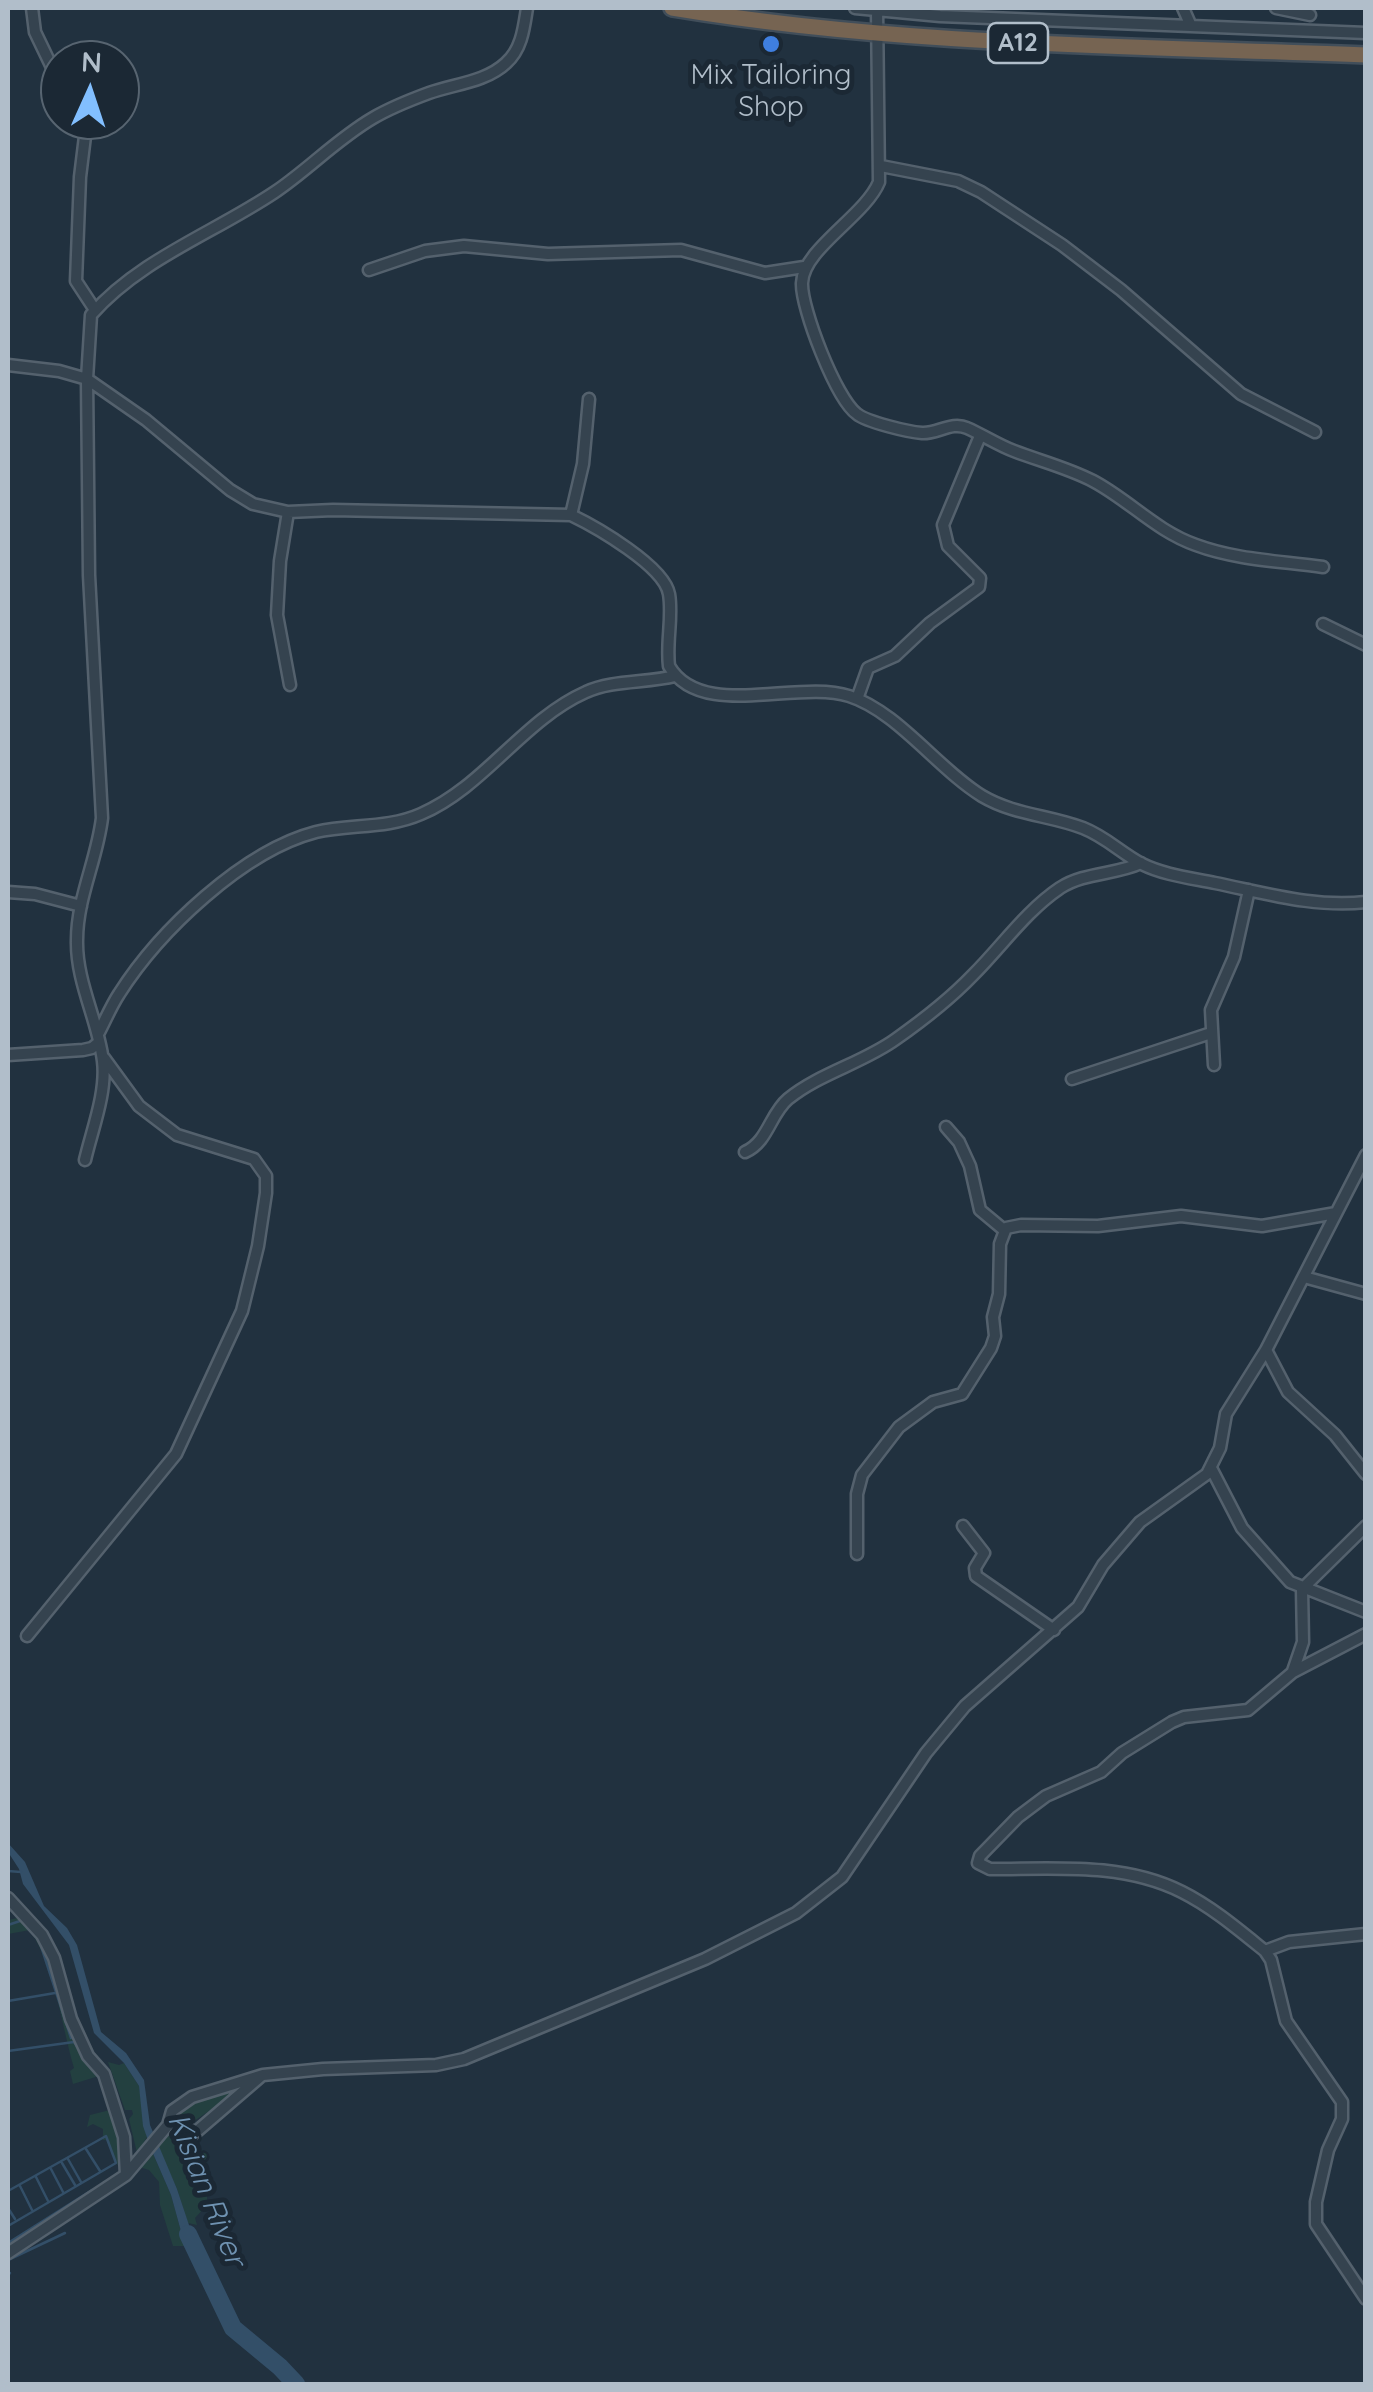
<!DOCTYPE html>
<html>
<head>
<meta charset="utf-8">
<style>
  body { margin:0 }
  #map { position:relative; width:1373px; height:2392px; overflow:hidden; background:#21313f; font-family:Quicksand,sans-serif }
  canvas { display:block }
  .frame { position:absolute; inset:0; border:10px solid #b1beca; pointer-events:none }
  .north { position:absolute; left:40px; top:40px; width:100px; height:100px; box-sizing:border-box; background:#1b2834; border:2px solid #576470; border-radius:50%; rotate:3deg; font-size:28px; font-weight:700; line-height:40px; text-align:center; color:#b1beca }
  .north::after { content:''; display:block; margin:auto; width:35px; height:45px; background:#82bfff; clip-path:polygon(50% 0,100% 100%,50% 72%,0 100%) }
</style>
</head>
<body>
<div id="map">
<canvas width="1373" height="2392"></canvas>
<div class="frame"></div>
<div class="north">N</div>
</div>
<script>
const ctx = document.querySelector('canvas').getContext('2d');
ctx.lineJoin = 'round';
function fillPath(path, color) {
  ctx.fillStyle = color;
  ctx.fill(path, 'evenodd');
}
function trace(path, color, width, dash) {
  ctx.strokeStyle = color;
  ctx.lineWidth = width;
  ctx.lineCap = dash ? 'butt' : 'round';
  ctx.setLineDash(dash || []);
  ctx.stroke(path);
}
function label(font, color, halo, rows, align = 'center') {
  ctx.font = font + ' Quicksand,sans-serif';
  ctx.lineWidth = 10;
  ctx.setLineDash([]);
  ctx.textBaseline = 'middle';
  ctx.strokeStyle = halo;
  ctx.fillStyle = color;
  for (const [text, x, y, turn = 0] of rows) {
    ctx.save();
    ctx.translate(x, y);
    ctx.rotate((+turn || 0) * Math.PI / 180);
    ctx.textAlign = isNaN(turn) ? turn : align;
    if (halo) ctx.strokeText(text, 0, 0);
    ctx.fillText(text, 0, 0);
    ctx.restore();
  }
}
fillPath(new Path2D(`
  M22 1917 39 1935 61 1993 102 2075 73 2084 70 2071 74 2068C61 2023 56 1971 30 1930L8 1934V1920Z
  M108 2062 119 2065 124 2063 139 2086 147 2137 137 2153 129 2119 133 2114 132 2110H125Z
  M231 2087 232 2096 191 2123 176 2118C185 2099 212 2094 231 2087Z
  M110 2110 125 2123 119 2129 122 2175 107 2140H103V2129L93 2124 87 2127 90 2115Z
  M172 2126 207 2154V2205L195 2218 197 2225 188 2223 177 2189 156 2144Z
  M151 2149 171 2195 182 2235 189 2246H173L160 2205 159 2182 149 2170 139 2167Z`), '#234040');
fillPath(new Path2D(`
  M8 1843 25 1862 44 1906 67 1928 77 1945 101 2032 126 2053 144 2080 150 2125 177 2189 199 2255H196L182 2235 171 2195 151 2149 143 2126 139 2086 124 2063 94 2033 69 1945 23 1884 19 1869 8 1852Z`), '#334f68');
trace(new Path2D(`
  M8 1871 21 1872
  M8 1925 23 1920
  M39 1940 71 2038
  M8 2001 55 1993
  M8 2051 74 2042 83 2055
  M94 2070 103 2084
  M86 2149 100 2171
  M68 2159 81 2182
  M62 2163 75 2185
  M51 2169 63 2192
  M36 2177 48 2201
  M20 2186 32 2210
  M8 2191 106 2136 116 2163 8 2226
  M8 2208 15 2219
  M8 2243 92 2190
  M8 2260 65 2233
  M8 2275 10 2273`), '#334f68', 2.5);
trace(new Path2D(`
  M188 2234 233 2328 280 2367 296 2384`), '#334f68', 18);
const minor = new Path2D(`
  M32 8 35 32 60 84
  M855 8 940 16 1366 33
  M1183 8 1191 26
  M1276 8 1310 15
  M877 10 879 182C865 216 803 249 802 283 801 308 836 399 857 414 867 422 908 432 922 433 937 434 952 421 967 428 983 435 998 445 1014 451 1040 461 1068 468 1093 481 1129 500 1156 531 1196 545 1236 560 1281 561 1323 567
  M87 120 80 177 76 281 95 310
  M881 166 958 181 981 192 1062 245 1121 290 1241 394 1315 432
  M369 270 425 251 464 246 548 254 681 250 765 273 804 267
  M8 365 59 371 87 379 146 420 230 490 253 504 288 512 333 510 571 515C596 527 664 566 669 594 673 617 666 642 669 666 701 721 798 679 849 696 897 711 938 769 982 796 1014 815 1049 815 1083 828 1106 837 1121 853 1142 864 1164 875 1191 878 1215 883 1265 893 1315 908 1366 902
  M288 512 280 561 277 615 290 685
  M571 515 583 464 589 399
  M1323 624 1366 645
  M857 699 868 668 895 656 930 623 979 587 980 578 948 546 943 525 980 436
  M8 892 35 894 81 906
  M98 1034C105 1021 111 1006 119 994 159 931 243 851 316 832 351 824 387 829 421 814 484 787 523 720 586 692 611 680 647 683 675 676
  M8 1055 83 1050 92 1048 98 1043
  M1214 1065 1211 1010 1234 957 1249 890
  M1072 1079 1211 1033
  M946 1127 959 1142 970 1166 980 1210 1004 1230
  M745 1152C768 1142 770 1114 788 1099 820 1073 863 1063 896 1039 923 1020 950 999 973 975 1002 946 1026 911 1060 888 1085 872 1115 875 1141 863
  M85 1160C92 1130 107 1092 103 1061 98 1020 76 982 77 940 77 898 97 860 102 818L89 575 87 379 91 315C140 259 214 233 275 192 309 169 337 139 373 118 390 108 410 100 429 93 454 84 486 82 506 63 522 49 524 27 527 8
  M1304 1277 1366 1294
  M1266 1350 1288 1392 1335 1435 1366 1474
  M1211 1468 1242 1528 1290 1582 1366 1612
  M963 1526 984 1553 975 1568 976 1576 1054 1630
  M857 1554V1494L862 1475 899 1427 933 1402 962 1394 991 1348 995 1336 993 1317 999 1294 1000 1244 1006 1228 1021 1225 1098 1226 1181 1216 1262 1226 1336 1213
  M1366 1634 1293 1672 1248 1710 1184 1717 1172 1722 1122 1753 1101 1772 1046 1796 1018 1817 980 1856 978 1863 990 1869C1054 1869 1123 1862 1182 1892 1212 1907 1239 1930 1265 1951L1271 1960 1286 2021 1342 2102V2119L1328 2150 1316 2202V2224L1366 2299
  M27 1636 176 1454 242 1311 258 1246 266 1193V1176L254 1159 177 1135 139 1106 104 1058
  M1293 1671 1303 1642 1302 1589 1366 1526
  M8 1898 42 1935 54 1958 71 2019 88 2056 104 2074 124 2137 126 2175
  M1265 1951 1289 1942 1366 1934
  M169 2123 196 2132 260 2077
  M8 2253 126 2175 168 2125 172 2111 192 2097 263 2075 323 2069 436 2065 464 2059 705 1959 796 1913 842 1877 926 1753 965 1706 1078 1607 1103 1565 1140 1522 1207 1474 1220 1448 1226 1414 1266 1350 1366 1155`);
const highway = new Path2D(`
  M672 8C901 46 1134 46 1366 55`);
trace(minor, '#54616d', 15);
trace(highway, '#414e5a', 20);
trace(minor, '#35434f', 10);
trace(highway, '#766452', 15);
for (const [x, y, r, color] of [
  [771,44,10,"#3f7fe0"]
]) {
  const dot = new Path2D();
  dot.arc(x, y, r, 0, 2 * Math.PI);
  ctx.fillStyle = color;
  ctx.fill(dot);
  trace(dot, '#1b2834', 4);
}
for (const [x, y, w] of [
  [1018,43,60]
]) {
  const box = new Path2D();
  box.roundRect(x - w / 2, y - 20, w, 40, 8);
  ctx.fillStyle = '#1b2834';
  ctx.fill(box);
  trace(box, '#b1beca', 2.5);
}
label('bold 25px', '#b1beca', null, [
  ["A12",1018,43]
]);
label('28px', '#b1beca', '#1b2834', [
  ["Mix Tailoring",771,76],
  ["Shop",771,108]
]);
label('italic 30px', '#6f92b1', '#1b2834', [
  ["Kisian River",206,2190,68]
]);
</script>
</body>
</html>
